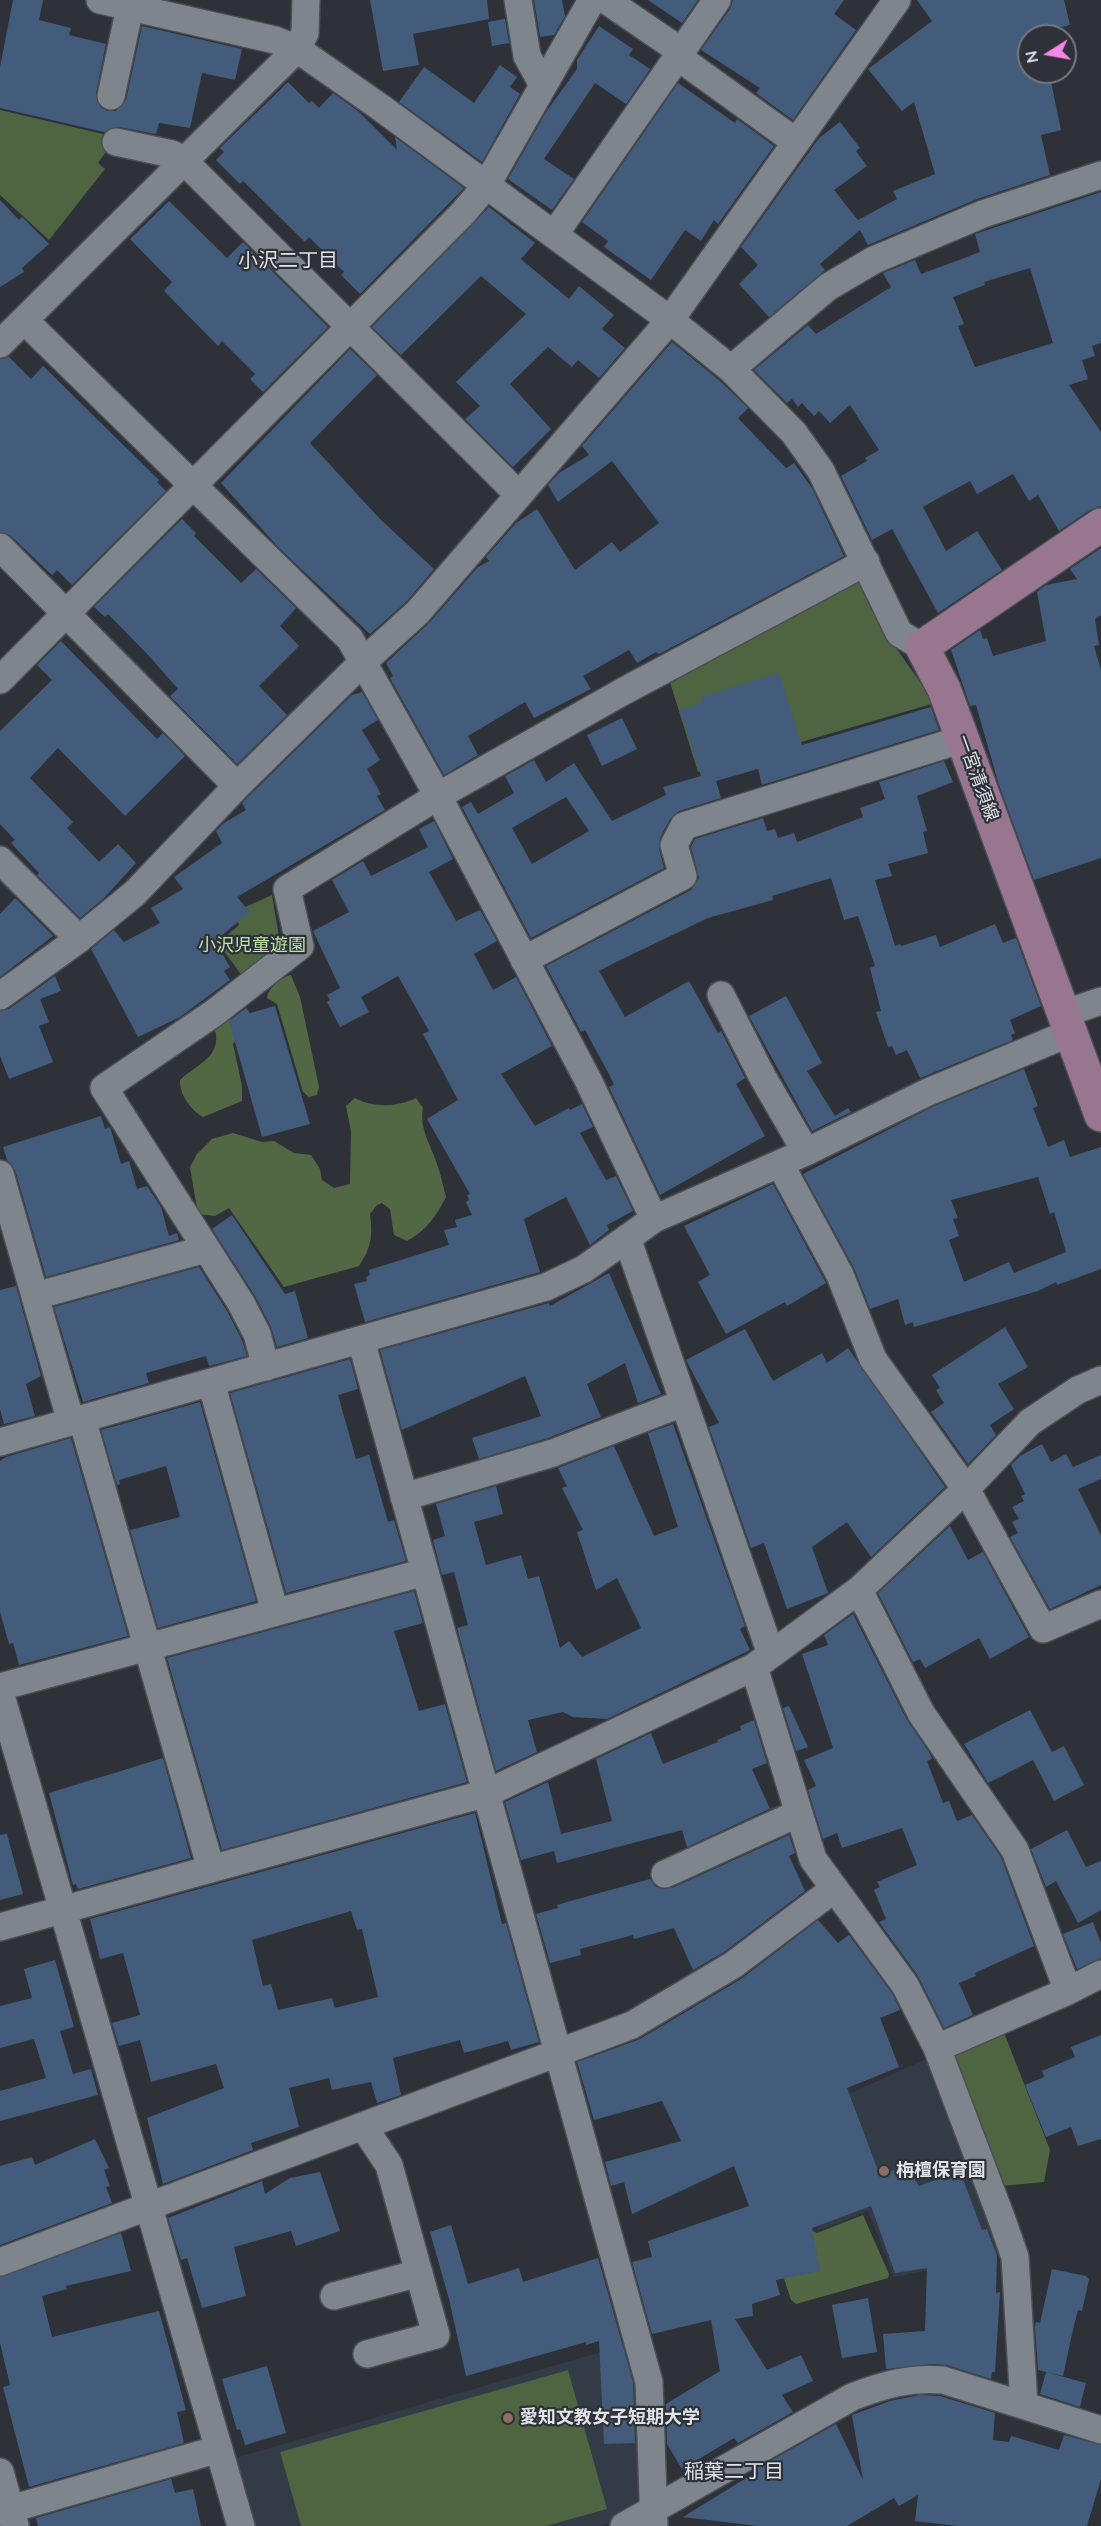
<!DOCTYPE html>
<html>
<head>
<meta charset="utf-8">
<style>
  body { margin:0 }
  #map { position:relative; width:1101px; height:2526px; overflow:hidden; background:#2e3238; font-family:Mulish,sans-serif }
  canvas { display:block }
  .north { position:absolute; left:1017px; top:24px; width:60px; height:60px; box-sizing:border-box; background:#2e3238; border:2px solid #75797e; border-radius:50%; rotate:259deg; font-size:16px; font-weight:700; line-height:24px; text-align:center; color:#e0e3e7 }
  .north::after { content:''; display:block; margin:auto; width:21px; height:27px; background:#f987e9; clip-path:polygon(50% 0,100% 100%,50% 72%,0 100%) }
</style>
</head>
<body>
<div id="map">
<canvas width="1101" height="2526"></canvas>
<div class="north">N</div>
</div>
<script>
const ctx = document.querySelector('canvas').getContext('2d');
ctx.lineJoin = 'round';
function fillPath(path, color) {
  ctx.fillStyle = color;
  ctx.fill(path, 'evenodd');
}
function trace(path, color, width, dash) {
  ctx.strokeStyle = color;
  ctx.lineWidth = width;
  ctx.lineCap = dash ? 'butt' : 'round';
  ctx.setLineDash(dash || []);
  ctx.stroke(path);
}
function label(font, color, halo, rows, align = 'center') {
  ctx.font = font + ' Mulish,"Noto Sans JP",sans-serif';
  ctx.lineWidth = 4.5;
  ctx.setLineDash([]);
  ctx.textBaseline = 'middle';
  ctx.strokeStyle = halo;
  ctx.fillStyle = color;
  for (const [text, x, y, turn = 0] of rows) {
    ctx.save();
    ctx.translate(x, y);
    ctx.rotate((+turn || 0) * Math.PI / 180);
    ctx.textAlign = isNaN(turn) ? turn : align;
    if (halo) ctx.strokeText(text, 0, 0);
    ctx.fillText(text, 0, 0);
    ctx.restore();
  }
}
fillPath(new Path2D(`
  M810 2003 851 2093 930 2057 1004 2255 894 2277 868 2211 818 2231 779 2131Z
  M629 2344 638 2376 645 2505 601 2526H251L232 2459Z`), '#323b46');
fillPath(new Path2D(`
  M0 110 116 137 98 163 105 169 49 240 0 195Z
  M853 579 865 582 896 648 935 703 698 772 669 679Z
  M272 895 279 937 275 958 246 981 218 943 239 925 234 912Z
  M1001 2025 1050 2150 1044 2182 1001 2186 949 2048Z
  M568 2370 607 2509 546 2526H301L280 2452Z`), '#4f6441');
fillPath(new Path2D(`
  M291 975 300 997 319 1087 317 1095 309 1097 303 1092 277 1004 267 998C268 988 281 977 291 975Z
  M236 1019 237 1038 233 1044 242 1086V1101L203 1117C191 1110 179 1094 180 1080 197 1064 222 1057 215 1030L227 1020Z
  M355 1098C373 1108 399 1107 416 1098L423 1108C419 1129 431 1145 437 1164 441 1175 443 1186 446 1197 436 1216 426 1231 407 1241L394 1235 390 1209 382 1203 377 1205 370 1214C373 1236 371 1248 359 1266L284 1287 229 1208 215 1216 198 1214 190 1167 197 1154 212 1139 233 1133 262 1142 274 1141 294 1153 311 1155 320 1169 322 1180 334 1188 350 1184 351 1131 346 1106Z
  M863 2215 889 2274 888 2278 796 2304 791 2300 775 2251 809 2229 817 2233Z`), '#526844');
fillPath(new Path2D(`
  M13 0H43L39 20 71 28 69 35 106 44 96 93 100 107 107 111H116L126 100 142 26 242 49 235 80 202 73 190 128 159 123 156 134 119 127 104 132 0 108V67Z
  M370 0H487L489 19 413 34 419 65 383 71Z
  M534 0H562L565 16 554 35 540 37Z
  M648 0H698L682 23Z
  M733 0H844L834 14 856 30 793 120 756 93 760 88 701 50 730 9Z
  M917 0H1064L1070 25 1029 34V72H1049L1061 130 1041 135 1050 175 977 199 868 245 860 230 820 264 825 270 769 317 739 284 758 265 741 247 819 138 840 122 860 148 856 151 867 166 834 190 858 220 897 199 893 191 935 174 914 102 902 111 868 69 932 21Z
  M505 19 509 43 492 46 488 22Z
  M599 26 633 49 629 55 650 69 626 104 595 83 544 159 574 179 552 210 508 179 546 112 577 69V60Z
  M500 65 517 77 510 87 520 94 482 162 399 102 424 67 474 103Z
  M288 82 309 103 312 101 319 108 333 93 358 111 397 150 395 137 464 188 360 294 341 275 344 272 309 237 305 242 243 181 240 184 216 160 224 152 220 148Z
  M678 83 735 123 737 119 774 146 718 224 714 220 701 241 685 230 651 280 604 247 608 241 582 222Z
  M1101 192V343L1092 346 1095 356 1082 360 1088 379 1069 385 1101 432V506L1090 510 1059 531 1038 495 1029 501 1013 474 977 494 970 481 928 504 923 507 946 551 977 531 1002 570 938 613 892 529 872 540 841 476 867 461 865 458 879 450 850 405 830 423 819 411 814 416 802 403 798 407 792 399 787 403 754 370 808 325 816 334 891 287 883 273 915 260 921 274 951 263 980 252 975 234ZM1030 268 1053 343 975 367 958 326 964 324 953 297 985 285 984 282Z
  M0 200 19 220 22 217 49 244 22 268 24 272 0 287Z
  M169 201 227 258 243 242 328 327 263 392 250 379 255 374 222 341 218 346 164 291 172 282 130 239Z
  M489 207 535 243 521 259 569 299 579 286 614 315 602 329 625 348 599 378 578 360 572 367 548 347 510 384 551 429 513 467 465 419 480 406 456 382 526 314 481 276 401 355 372 327Z
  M672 342 720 381 748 408 738 418 786 468 794 463 812 488 844 556 659 654 656 652 637 663 629 650 583 676 591 689 534 718 525 702 468 736 478 755 444 775 390 678 393 676 386 663 430 622 478 567 489 561 486 557 516 523 537 509 575 570 612 542 620 552 659 523 612 461 558 502 548 485 559 473 589 455 582 446Z
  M350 349 377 375 310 443 380 519 434 569 407 601 370 634 278 547 221 483Z
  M9 357 31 379 43 366 159 480 157 482 166 491 72 585 57 570 52 575 11 536 0 532V359Z
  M182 519 196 533 194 536 241 583 256 569 296 608 280 626 299 646 259 686 287 715 237 764 170 696 178 689 150 657 108 614 105 617 94 607Z
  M1101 548V615L1095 619 1099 645 1094 646 1101 670V858L1034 880 999 785 976 705 970 706 951 650 980 630 983 639 987 638 993 656 1046 641 1037 592 1046 585 1077 579 1070 569Z
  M61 641 157 739 163 733 185 756 125 816 58 748 30 778 73 822 67 828 99 862 118 844 136 863 104 898 80 918 37 875 39 873 11 843 15 840 0 824V731L52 680 37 665Z
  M779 673 802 745 931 707 939 730 762 785 758 769 716 781 721 798 679 811 670 819 660 838 659 849 664 868 531 938 462 807 471 802 478 814 514 793 505 776 534 760 546 782 574 763 612 821 666 795 663 787 701 776 680 710 703 703 701 697ZM566 797 589 831 532 864 512 828Z
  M362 692 378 720 362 730 380 760 367 769 381 794 377 796 385 810 237 897 250 912 215 941 230 967 224 971 230 980 180 1017 138 1037 91 949 114 930 124 942 160 923 151 908 183 889 174 877 222 843 216 831 224 823 246 810 242 803 248 797 352 695Z
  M622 718 637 749 602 766 587 735Z
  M944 761 953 782 917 796 927 831 923 832 928 853 888 864 892 876 875 880 895 946 900 944 901 946 936 935 940 947 995 924 1003 943 1016 938 1041 1006 1010 1020 1015 1033 1011 1035 1013 1040 920 1078 907 1050 896 1055 892 1046 888 1047 876 1012 881 1011 870 968 875 966 858 916 844 920 831 878 772 896 773 900 708 918 614 963 599 971 625 1017 689 981 718 1033 721 1031 745 1078 736 1084 765 1136 660 1195 609 1087 614 1085 609 1074 585 1030 581 1032 546 966 691 890 699 878 691 847 695 839 763 818 767 831 775 829 778 838 794 833 797 842 863 817 860 808 885 799 879 782Z
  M434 821 453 859 429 872 456 921 480 910 497 941 474 954 493 990 516 977 552 1046 501 1074 535 1126 569 1108 570 1110 582 1104 593 1127 580 1133 606 1180 616 1176 633 1211 607 1225 609 1230 590 1245 566 1197 524 1219 540 1272 365 1322 354 1284 367 1281 366 1277 370 1275 369 1270 449 1245 444 1230 457 1227 455 1220 472 1215 466 1202 469 1200 467 1195 470 1194 427 1119 458 1100 423 1034 429 1031 398 976 361 997 369 1012 340 1027 327 1002 330 1000 327 995 340 988 313 931 349 912 332 880 363 861 371 876 428 847 419 829Z
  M15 898 53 936 0 977V914Z
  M55 976 61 991 40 999 49 1022 39 1026 53 1062 9 1079 0 1056V1011L9 1009Z
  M786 996 822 1063 807 1071 835 1116 848 1108 851 1112 812 1131 749 1016Z
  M275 1006 310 1124 262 1137 229 1021 246 1008 250 1013Z
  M1024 1069 1038 1106 1033 1108 1048 1147 1064 1140 1070 1157 1101 1147V1269L1057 1285 1056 1282 1038 1291 914 1327 913 1322 905 1325 898 1299 870 1309 854 1268 803 1174 934 1106ZM1038 1177 1050 1214 1054 1212 1066 1252 1014 1273 1009 1262 964 1282 949 1240 959 1236 953 1219 958 1218 951 1200Z
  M101 1116 105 1129 110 1127 121 1164 129 1161 137 1189 147 1186 161 1207 169 1236 177 1233 179 1240 46 1277 15 1170 7 1160 3 1147Z
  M773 1184 826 1283 787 1306 785 1302 726 1334 698 1282 710 1275 684 1226Z
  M232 1215 285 1294 295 1291 308 1338 277 1347 271 1327 255 1296 212 1229Z
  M199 1267 227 1311 242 1340 247 1356 209 1366 206 1356 146 1373 149 1383 83 1402 54 1307Z
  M609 1273 661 1394 638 1403 625 1363 587 1384 601 1417 548 1438 479 1459 472 1438 541 1416 525 1376 402 1430 380 1350 549 1303 550 1306Z
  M16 1286 41 1376 26 1384 35 1416 4 1424 0 1409V1290Z
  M1005 1327 1028 1367 998 1384 1014 1409 990 1425 996 1435 968 1464 931 1412 944 1403 936 1390 940 1388 932 1375Z
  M745 1329 773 1381 822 1353 827 1363 848 1348 945 1487 871 1557 847 1522 812 1547 828 1593 787 1609 764 1543 751 1548 709 1427 719 1423 686 1360Z
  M350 1359 358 1389 338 1395 356 1459 369 1455 388 1522 394 1520 406 1561 286 1593 230 1393Z
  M200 1402 256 1601 158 1628 130 1530 180 1517 166 1466 119 1480 120 1484 117 1485 101 1430Z
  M673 1424 745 1626 740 1629 750 1650 607 1719 573 1717 563 1712 528 1720 537 1752 496 1771 457 1628 468 1625 454 1572 442 1575 433 1540 445 1536 436 1504 496 1486 503 1514 474 1522 486 1565 521 1555 528 1579 539 1576 560 1648 569 1641 582 1657 641 1628 617 1578 596 1590 577 1532 583 1530 562 1488 567 1486 558 1468 614 1446 654 1536 678 1527 648 1433Z
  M71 1438 128 1636 19 1665 13 1643 9 1644 0 1612V1461L6 1457Z
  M1042 1444 1051 1462 1066 1454 1073 1467 1101 1455V1479L1078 1489 1101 1535V1585L1050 1609 1010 1537 1018 1533 1012 1522 1019 1519 1012 1507 1024 1501 1021 1496 1025 1494 1011 1465 1020 1456Z
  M950 1526 968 1560 983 1552 1029 1637 990 1659 979 1638 925 1668 920 1659 913 1662 878 1593Z
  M414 1591 423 1623 394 1631 419 1711 445 1704 467 1782 222 1850 167 1658Z
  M853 1614 907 1720 929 1752 932 1759 927 1761 943 1803 949 1801 957 1821 972 1815 1001 1857 1034 1946 975 1973 976 1976 959 1983 973 2015 944 2028 918 1976 879 1922 886 1919 874 1890 880 1887 877 1882 917 1865 902 1828 842 1848 837 1833 823 1839 808 1790 816 1786 804 1760 833 1748 802 1654 828 1645 824 1635Z
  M789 1706 808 1747 796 1751 783 1708Z
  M1030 1710 1052 1752 1064 1746 1084 1785 1054 1801 1033 1760 988 1783 964 1744Z
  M754 1720 767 1763 752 1769 770 1809 780 1804 687 1847 682 1830 557 1863 554 1851 521 1860 505 1802 548 1782 561 1834 612 1821 596 1759 651 1733 663 1764 718 1742 717 1740 741 1730 740 1726Z
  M163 1758 191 1858 78 1889 76 1884 73 1885 49 1793Z
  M475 1813 502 1924 506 1923 539 2042 511 2050 508 2041 464 2053 460 2040 393 2058 401 2095 377 2103 371 2082 332 2090 329 2078 289 2088 299 2127 251 2143 253 2150 163 2184 147 2118 224 2088 216 2064 151 2082 140 2040 119 2046 112 2023 140 2015 123 1953 100 1959 90 1919ZM351 1911 357 1930 362 1929 378 1997 335 2008 332 1998 278 2010 271 1984 263 1986 252 1940Z
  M1067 1830 1086 1867 1101 1861V1910L1078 1923 1056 1881 1046 1887 1031 1849Z
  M7 1834 23 1894 0 1900V1835Z
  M789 1835 795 1853 789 1856 805 1891 724 1952 693 1970 674 1928 634 1939 633 1935 580 1949 581 1955 550 1963 536 1914 558 1908 557 1905 567 1902 650 1879 656 1887 672 1888Z
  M818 1920 838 1943 849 1935 892 1993 900 2010 880 2018 899 2067 847 2088 879 2173 901 2169 911 2174 919 2186 960 2171 982 2230 987 2229 997 2256 996 2293 1000 2292 995 2372H992L991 2379 947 2365 932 2364 886 2369 883 2334 925 2331 927 2268 895 2273 871 2206 812 2228 820 2271 776 2280 780 2295 752 2304 753 2316 735 2319 767 2370 801 2355 813 2381 782 2395 793 2412 738 2443 734 2438 682 2469 667 2444 666 2404 720 2371 711 2320 652 2334 632 2262 652 2257 648 2241 749 2206 734 2166 632 2214 624 2182 611 2186 605 2162 681 2141 662 2101 594 2120 577 2062 640 2039 741 1979Z
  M1093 1922 1101 1943V1958L1077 1969 1063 1934Z
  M55 1960 74 2027 60 2031 73 2074 91 2069 98 2095 0 2121V2091L46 2078 34 2039 0 2048V2006L32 1998 24 1969Z
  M1101 2035V2139L1078 2146 1071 2127 1046 2137 1025 2085 1044 2077 1042 2071 1075 2057 1071 2047Z
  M95 2139 109 2168 104 2170 110 2186 106 2187 112 2203 0 2245V2166L32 2157 35 2165Z
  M320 2172 340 2231 296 2246 291 2231 234 2247 246 2296 202 2308 187 2258 181 2260 168 2218 262 2181 265 2194 290 2178Z
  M451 2225 468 2284 519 2268 523 2282 598 2258 633 2382 635 2443 604 2444 599 2341 586 2345V2342L466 2376 449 2299 430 2232Z
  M121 2233 131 2271 66 2286 67 2289 42 2296 52 2337 159 2311 186 2410 177 2412 184 2443 29 2487 3 2387 10 2385 0 2343V2277Z
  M1052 2269 1086 2276 1089 2279 1082 2311 1078 2310 1074 2325 1063 2376 1038 2370 1035 2327 1036 2322 1040 2323Z
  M868 2298 877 2352 842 2358 832 2305Z
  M267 2366 286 2433 245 2445 240 2429 237 2430 222 2379Z
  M1046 2372 1086 2383 1080 2407 1040 2394Z
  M920 2395 940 2396 995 2413 993 2440 1009 2442 1011 2436 1059 2450 1064 2435 1101 2445V2479L1087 2526H958L915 2521 918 2495 899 2506 894 2498 847 2526H758L683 2517 756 2472 754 2470 836 2424 863 2480 852 2415 890 2401Z
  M171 2479 175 2493 193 2489 201 2526H38L36 2518Z`), '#435c7c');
const minor = new Path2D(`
  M100 0 275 40 297 49 380 107 670 320 731 369 794 433 821 471 899 633 922 647
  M518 0 527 56 543 85
  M606 0 682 52
  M678 57 796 142
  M111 96 130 7
  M116 142 172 154 184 161 518 494
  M554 235 717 0
  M24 320 350 639 438 796 588 1080 654 1219
  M0 344 297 49 305 33 306 0
  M731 369 828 287 874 260 983 214 1101 175
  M0 547 237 786
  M0 680 463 213 486 186 592 0
  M0 860 79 939
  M524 960 683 876 674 845 684 826 963 739
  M721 995 762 1076 806 1152
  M0 996 79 939 135 893 237 786 363 662 418 612 670 320 897 0
  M1063 1014 1101 1001
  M780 1164 840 1275 873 1359 966 1489 1043 1629 1101 1604
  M0 1174 71 1422
  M627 1238 771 1654
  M35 1296 206 1249
  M361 1340 649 2382 654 2526
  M266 1367 257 1334 241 1303 104 1088 214 1013 300 946 287 889 438 796 624 691 866 562
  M211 1382 275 1612
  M82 1419 211 1869
  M0 1442 546 1287 584 1269 654 1219 806 1152 928 1092 1070 1033
  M404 1497 553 1453 683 1403
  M859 1590 921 1713 1015 1850 1068 1991 937 2048
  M754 1667 813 1859 905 1985 937 2048 1001 2217 1015 2257 1024 2405
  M0 1687 425 1572
  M0 1692 241 2526
  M665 1874 799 1813
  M0 1927 487 1793 754 1667 859 1590 966 1489 1030 1422 1078 1390 1101 1380
  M1068 1991 1101 1974
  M363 2126 389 2165 436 2335 367 2354
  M0 2262 632 2025 733 1965 834 1889
  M334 2296 419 2273
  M0 2472 15 2525
  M0 2512 219 2449
  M624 2526 852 2397C883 2385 910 2377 943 2380L1101 2430`);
const major = new Path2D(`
  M1101 525 922 647 944 689 1101 1115`);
trace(minor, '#4b4e54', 30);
trace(major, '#4b4e54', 36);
trace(minor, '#7f858c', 27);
trace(major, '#99768f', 33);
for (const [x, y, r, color] of [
  [884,2171,6,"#8d6e63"],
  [508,2418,6,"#8d6e63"]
]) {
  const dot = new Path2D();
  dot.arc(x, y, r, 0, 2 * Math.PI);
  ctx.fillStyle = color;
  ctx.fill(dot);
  trace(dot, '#2e3238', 2);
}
label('18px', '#e0e3e7', '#2e3238', [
  ["一宮清須線",977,778,70]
]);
label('18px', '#bce2a5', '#2e3238', [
  ["小沢児童遊園",252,946]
]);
label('bold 18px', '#e0e3e7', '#2e3238', [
  ["栴檀保育園",896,2171],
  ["愛知文教女子短期大学",520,2418]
], 'left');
label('20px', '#e0e3e7', '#2e3238', [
  ["小沢二丁目",288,261],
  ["稲葉二丁目",734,2472]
]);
</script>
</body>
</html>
